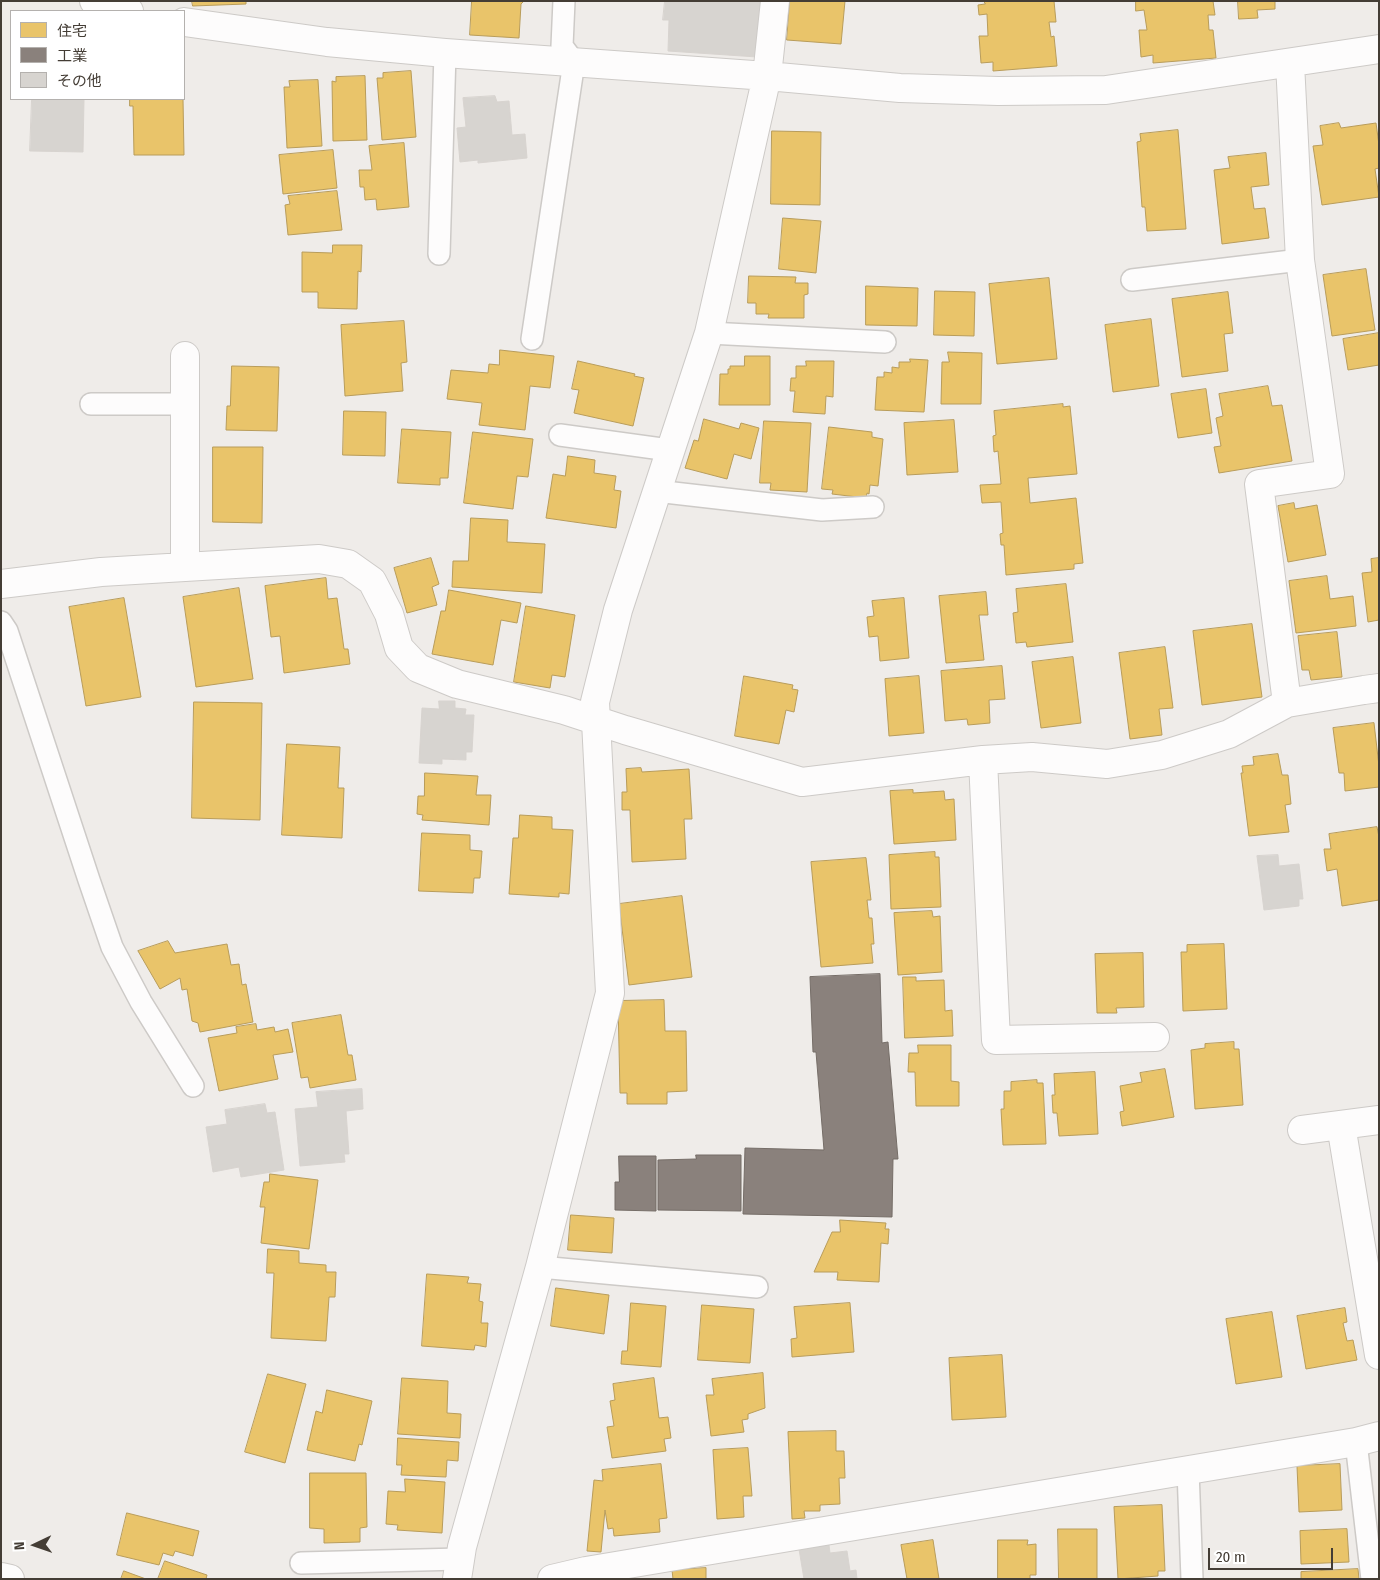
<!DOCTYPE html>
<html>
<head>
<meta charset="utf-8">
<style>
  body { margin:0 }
  #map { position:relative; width:1380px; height:1580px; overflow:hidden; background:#efece9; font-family:"Fira Sans Condensed","Noto Sans JP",sans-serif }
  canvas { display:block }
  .frame { position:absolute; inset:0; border:2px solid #443d35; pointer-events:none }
  .legend { position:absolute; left:10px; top:10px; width:175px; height:90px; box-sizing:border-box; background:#fff; border:1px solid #b4b1ae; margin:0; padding:6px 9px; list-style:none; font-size:15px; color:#443d35 }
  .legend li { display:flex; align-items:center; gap:10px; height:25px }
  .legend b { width:25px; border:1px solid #b4b1ae }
  .north { position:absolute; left:10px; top:1520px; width:50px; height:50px; -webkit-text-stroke:4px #fff; paint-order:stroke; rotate:267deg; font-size:14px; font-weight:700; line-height:20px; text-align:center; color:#443d35 }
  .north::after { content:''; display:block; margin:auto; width:18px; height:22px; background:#443d35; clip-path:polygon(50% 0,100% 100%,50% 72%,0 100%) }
  .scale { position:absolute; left:1208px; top:1548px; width:125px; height:22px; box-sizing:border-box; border:2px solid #443d35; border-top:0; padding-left:6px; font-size:15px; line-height:18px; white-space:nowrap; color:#443d35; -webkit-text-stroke:4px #fff; paint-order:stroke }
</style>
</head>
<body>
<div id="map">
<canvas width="1380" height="1580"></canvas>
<div class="frame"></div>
<ul class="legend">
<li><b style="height:14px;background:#e9c46a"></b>住宅</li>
<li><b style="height:14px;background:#8a817c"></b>工業</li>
<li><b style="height:14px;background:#d7d4d0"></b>その他</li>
</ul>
<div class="north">N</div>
<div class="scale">20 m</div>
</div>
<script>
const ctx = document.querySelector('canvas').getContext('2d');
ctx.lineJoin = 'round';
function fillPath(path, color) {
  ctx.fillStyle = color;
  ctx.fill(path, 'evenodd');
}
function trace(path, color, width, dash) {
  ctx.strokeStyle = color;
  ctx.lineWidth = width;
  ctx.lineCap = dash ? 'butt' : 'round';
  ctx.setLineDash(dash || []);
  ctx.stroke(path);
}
const homes = new Path2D(`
  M192 1H246V4L193 6Z
  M472 1H524L521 4 519 38 470 35Z
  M790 1H845L841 44 787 40Z
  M984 1H1054L1056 22H1049L1051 37 1054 36 1057 66 993 71V62L981 63 979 36H988L987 14 979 15 978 5 985 4Z
  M1136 1H1213L1215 15H1208L1209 30H1213L1216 58 1153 63V55L1141 57 1139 30H1147L1144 10 1136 11Z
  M1238 1H1275V9L1257 10 1258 18 1239 19Z
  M411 71 416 137 382 140 377 78H383V73Z
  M365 76 367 140 333 141 332 81 336 82V77Z
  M318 80 322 146 287 148 284 87H290L289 81Z
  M130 99H183L184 155H134L133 106H130Z
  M1339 123 1341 128 1376 123 1379 145V168L1375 169 1379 197 1322 205 1313 146 1323 145 1320 126Z
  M1178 130 1186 229 1147 231 1145 207H1142L1137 142 1141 141 1140 134Z
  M772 131 821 132 820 205 771 204Z
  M404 143 409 207 377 210 376 199 365 200 364 187H360L359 170H372L369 146Z
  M333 150 337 188 283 194 279 155Z
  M1266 153 1269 185 1251 187 1254 209 1265 208 1269 238 1222 244 1214 170 1230 168 1228 157Z
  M337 191 342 230 288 235 285 205 290 204 288 196Z
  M783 218 821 221 816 273 779 269Z
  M333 245H362L361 272 358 271 357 309 318 308V292H302V252L332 253Z
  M1366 269 1375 330 1332 336 1323 275Z
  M749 276 796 277 795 283H808V294L804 295V318H768L769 314H756V303H748Z
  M1049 278 1057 359 997 364 989 284Z
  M866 286 918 288 917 326 866 325Z
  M935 291 975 292 974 336 934 335Z
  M1228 292 1233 333 1224 334 1228 371 1182 377 1172 299Z
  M1151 319 1159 386 1113 392 1105 325Z
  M404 321 407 362 401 363 403 391 345 396 341 325Z
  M1379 333V365L1348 370 1343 339Z
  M500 350 554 356 550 388 530 386 525 430 479 425 482 403 447 399 451 370 488 373 489 364 499 365Z
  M948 352 982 353 981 404H941L942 362H949Z
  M745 356H770V405H719L720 374H728V369H730V366H744Z
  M910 359 928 360 924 412 875 410 877 377H884V372L892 373V367L899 368V362H910Z
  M578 361 635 374 634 376 644 378 633 426 574 413 579 390 572 389Z
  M806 361H834L833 397 826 396 825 414 793 412 795 391H790L791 378H796V366H806Z
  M232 366 279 367 277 431 226 430 227 406H230Z
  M1268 386 1272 406 1282 405 1292 461 1219 473 1214 447 1221 446 1216 418 1223 416 1219 394Z
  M1206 389 1212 433 1178 438 1171 394Z
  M1063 404V407L1070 406 1077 474 1028 478 1030 503 1076 498 1083 563 1074 564V569L1006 575 1004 545H1001L1000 534 1003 533 1001 502 982 503 980 485 1001 484 998 451 994 452 993 436 996 435 994 411Z
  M344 411 386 412 385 456 343 455Z
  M704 419 739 429 741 423 759 428 751 459 734 454 727 479 685 468 694 440 698 441Z
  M954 420 958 472 907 475 904 423Z
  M764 421 811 423 807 492 770 490 771 483H760Z
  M829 427 872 432V437L883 439 878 486 870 485 869 494 867 493 866 498 832 494 833 490 822 489Z
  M402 429 451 432 448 478H440V485L398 483Z
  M473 432 533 439 528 477 517 476 513 509 464 503Z
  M213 447H263L262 523 213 522Z
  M568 456 595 460 594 473 616 476 614 490 621 491 616 528 546 518 553 474 565 476Z
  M1294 503 1295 509 1317 505 1326 555 1288 562 1278 506Z
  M471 518 508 520 507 542 545 544 542 593 452 587 453 561H468Z
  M431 558 439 584 432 587 437 605 407 613 394 568Z
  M1379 558V620L1368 622 1362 573 1372 572 1371 559Z
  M1327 576 1330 599 1353 596 1356 626 1296 633 1289 581Z
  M326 578 328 599 337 598 344 649H348L350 664 284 673 280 636 271 637 265 586Z
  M1066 584 1073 642 1027 647 1026 642 1016 643 1013 613 1018 612 1016 589Z
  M239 588 253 679 196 687 183 597Z
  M449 590 521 603 517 623 501 620 493 665 432 654 441 611H445Z
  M986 592 988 615H979L984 660 946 663 939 596Z
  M124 598 141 697 86 706 69 607Z
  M904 598 909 658 880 661 878 636 869 637 867 617 874 616 872 601Z
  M526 606 575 615 565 677 552 675 550 688 514 682Z
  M1252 624 1262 697 1202 705 1193 631Z
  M1337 632 1342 677 1311 680 1309 670H1302L1298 636Z
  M1165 647 1173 708 1159 709 1162 735 1130 739 1119 653Z
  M1073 657 1081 723 1041 728 1032 662Z
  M1002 666 1005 699 989 700 990 723 968 725 967 719 945 721 941 671Z
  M744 676 793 685 792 689 798 690 794 712 786 710 779 744 735 736Z
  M919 676 924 733 889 736 885 679Z
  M194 702 262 703 260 820 192 818Z
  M1374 723 1379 766V787L1345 791 1344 773H1339L1333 728Z
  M287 744 340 747 338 788H344L342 838 282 835Z
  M1278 754 1282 775H1288L1291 804 1285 805 1289 832 1249 836 1241 773H1243L1242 766 1254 765 1253 757Z
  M641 768 642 772 689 769 692 819H684L686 859 632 862 630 810H622V792H627L626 769Z
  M425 773 478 776 476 795H491L489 825 422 820 423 815 417 814 418 796H424Z
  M913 790V793L944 791 945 800 954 799 956 840 894 844 890 791Z
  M520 815 552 817V829L573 830 569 894 559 893V897L509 894 513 838H518Z
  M1377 827 1379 837V900L1342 906 1337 869 1327 871 1324 849H1331L1329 834Z
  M422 833 470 835V850L482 851 480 878H474L473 893 419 891Z
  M935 852V857H939L941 907 891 909 889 855Z
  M866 858 871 900H867L869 918H872L874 944H871L873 963 821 967 811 862Z
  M682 896 692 977 629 985 619 904Z
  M932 911 933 917 940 916 942 972 898 975 894 913Z
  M168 941 175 953 227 944 231 965 239 964 242 985 246 984 253 1022 200 1032 198 1023 192 1021 187 989 182 990 180 978 160 989 138 951Z
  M1224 944 1227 1009 1183 1011 1181 952H1187V945Z
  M1143 953 1144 1007 1116 1008 1117 1013H1097L1095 954Z
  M903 977H916V981L944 980 945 1011 952 1010 953 1036 905 1038Z
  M664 1000 665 1031H686L687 1091 667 1092V1104H627V1093H620L618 1001Z
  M341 1015 348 1055H352L356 1080 310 1088 308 1077 301 1078 292 1023Z
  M256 1024 257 1030 274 1027 275 1032 288 1029 293 1052 273 1055 278 1079 219 1091 208 1038 237 1033 236 1027Z
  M1234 1042V1049H1239L1243 1105 1195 1109 1191 1050 1205 1048V1044Z
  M918 1045H951V1081L959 1082V1106H916L915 1072H908L909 1053H918Z
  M1165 1069 1174 1117 1122 1126 1120 1112 1124 1111 1120 1086 1142 1082 1140 1073Z
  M1095 1072 1098 1134 1059 1136 1057 1113H1053L1052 1095H1055L1054 1074Z
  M1037 1080V1083H1043L1046 1144 1003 1145 1001 1109H1004V1091H1011V1082Z
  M270 1174 318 1180 309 1249 261 1243 265 1207H260L264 1182H269Z
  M571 1215 614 1218 612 1253 568 1250Z
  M840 1220 886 1223 885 1229H889L888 1244 881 1243 879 1282 837 1280 838 1272H814L832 1232H840Z
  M268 1249 299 1251V1263L326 1265V1272H336L335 1297H329L326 1341 271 1338 274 1273H267Z
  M427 1274 469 1277 467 1283 481 1284 479 1301 483 1302 481 1323H488L486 1347 475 1345 474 1350 422 1346Z
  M556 1288 609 1295 604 1334 551 1326Z
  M631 1303 666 1306 661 1367 621 1364 622 1351H627Z
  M850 1303 854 1352 792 1357 791 1339 797 1338 794 1307Z
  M702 1305 754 1309 750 1363 698 1360Z
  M1345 1308 1347 1322 1343 1323 1347 1341 1353 1340 1357 1360 1306 1369 1297 1316Z
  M1272 1312 1282 1377 1236 1384 1226 1319Z
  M1002 1355 1006 1417 952 1420 949 1358Z
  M763 1373 765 1408 748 1414V1419L742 1420 744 1432 711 1436 706 1395H714L712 1379Z
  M268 1374 306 1384 285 1463 245 1452Z
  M402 1378 448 1381 447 1413 461 1414 460 1438 398 1434Z
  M654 1378 659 1418 668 1417 671 1438 664 1439 666 1451 612 1458 607 1427 614 1426 610 1401 615 1400 613 1384Z
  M327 1390 372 1401 362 1445 359 1444 355 1461 307 1450 316 1411 322 1413Z
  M836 1431V1451H844L845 1478H839L840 1504 820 1505V1511H804L805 1518 792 1519 788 1432Z
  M398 1438 459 1442 458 1461 447 1460 446 1477 401 1475 402 1465H397Z
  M748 1448 752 1496H743L744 1517 717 1519 713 1450Z
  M661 1464 667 1518 659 1519 660 1532 614 1536 613 1528 608 1529 605 1510 601 1552 587 1551 594 1480 603 1481 602 1470Z
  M1340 1464 1342 1510 1299 1512 1297 1466Z
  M310 1473H366L367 1527 360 1528V1542L324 1543V1529L310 1528Z
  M405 1479 445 1482 442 1533 397 1530 398 1525 386 1524 388 1491 405 1492Z
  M1162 1505 1165 1571H1158V1576L1118 1579 1114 1507Z
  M127 1513 199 1531 193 1556 175 1551 173 1556 163 1553 159 1565 117 1555Z
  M1058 1529H1097V1579H1059Z
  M1347 1529 1349 1562 1301 1564 1300 1531Z
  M933 1540 939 1579H907L901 1545Z
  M998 1540H1028L1027 1545 1036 1544V1575H1030V1579H998Z
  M165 1561 207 1575 206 1579H158Z
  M706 1568V1579H673L672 1570Z
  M1358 1569 1359 1579H1301V1572Z
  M124 1571 146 1579H121Z`);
fillPath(homes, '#e9c46a');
trace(homes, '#b89c5a', 1);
const industry = new Path2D(`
  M880 974 882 1043 888 1042 898 1159H893L892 1217 743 1214 745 1148 824 1150 816 1052H813L810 977Z
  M696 1155H741V1211L658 1210V1160L696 1159Z
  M619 1156H656V1211L615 1210V1182H619Z`);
fillPath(industry, '#8a817c');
trace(industry, '#756d67', 1);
const building = new Path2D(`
  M665 1H764L760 19 759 20 757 57 668 51 669 20H663Z
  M495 96 497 102 509 101 512 135 525 134 527 158 478 163V160L460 162 457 128 466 127 463 98Z
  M32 99H84L83 152 30 151Z
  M439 701H455V708L466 709 465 715H474L472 752H466V760L442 759V764L419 763 422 708 439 709Z
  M1278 855 1279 866 1299 864 1303 899H1299V906L1264 910 1257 856Z
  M362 1089 363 1109 346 1111 349 1154H344L345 1162 300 1166 295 1109 318 1107 316 1092Z
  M265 1104 267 1113 275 1112 284 1170 241 1177 239 1167 213 1172 206 1127 227 1124 225 1110Z
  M829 1545 830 1553 847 1551 850 1571 856 1570 857 1579H804L799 1549Z`);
fillPath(building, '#d7d4d0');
trace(building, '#d7d3cf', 1);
const lane = new Path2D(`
  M439 254 445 53
  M1132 280 1300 260
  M709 333 885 342
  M532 339 574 62 562 46 564 1
  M91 404H185
  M560 435 669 450
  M656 491 822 510 873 507
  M1 622 7 631 89 880 112 947 141 1002 193 1086
  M540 1267 757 1287
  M1356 1442 1372 1579
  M1188 1470 1192 1579
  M301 1563 460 1559`);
const street = new Path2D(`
  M94 1 129 11
  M184 22 327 42 445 53 767 76 900 88 998 91 1106 90 1379 49
  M185 567V356
  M1 584 101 572 319 559 348 564 372 581 389 614 399 648 418 668 457 684 564 710 625 730 802 782 983 760 1032 757 1107 764 1162 755 1229 734 1287 703 1364 690 1379 688
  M1287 703 1259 484 1330 474 1300 260 1290 63
  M983 760 996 1040 1155 1037
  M1341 1125 1379 1355
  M1302 1130 1379 1120
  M1 1577 10 1579
  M457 1579 462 1547 540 1267 610 993 595 702 618 610 709 333 767 76 775 1
  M552 1579 586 1571 1356 1442 1379 1436`);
trace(lane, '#cdcac7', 24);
trace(street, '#cdcac7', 30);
trace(lane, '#fdfcfc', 21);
trace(street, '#fdfcfc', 28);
</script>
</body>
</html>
